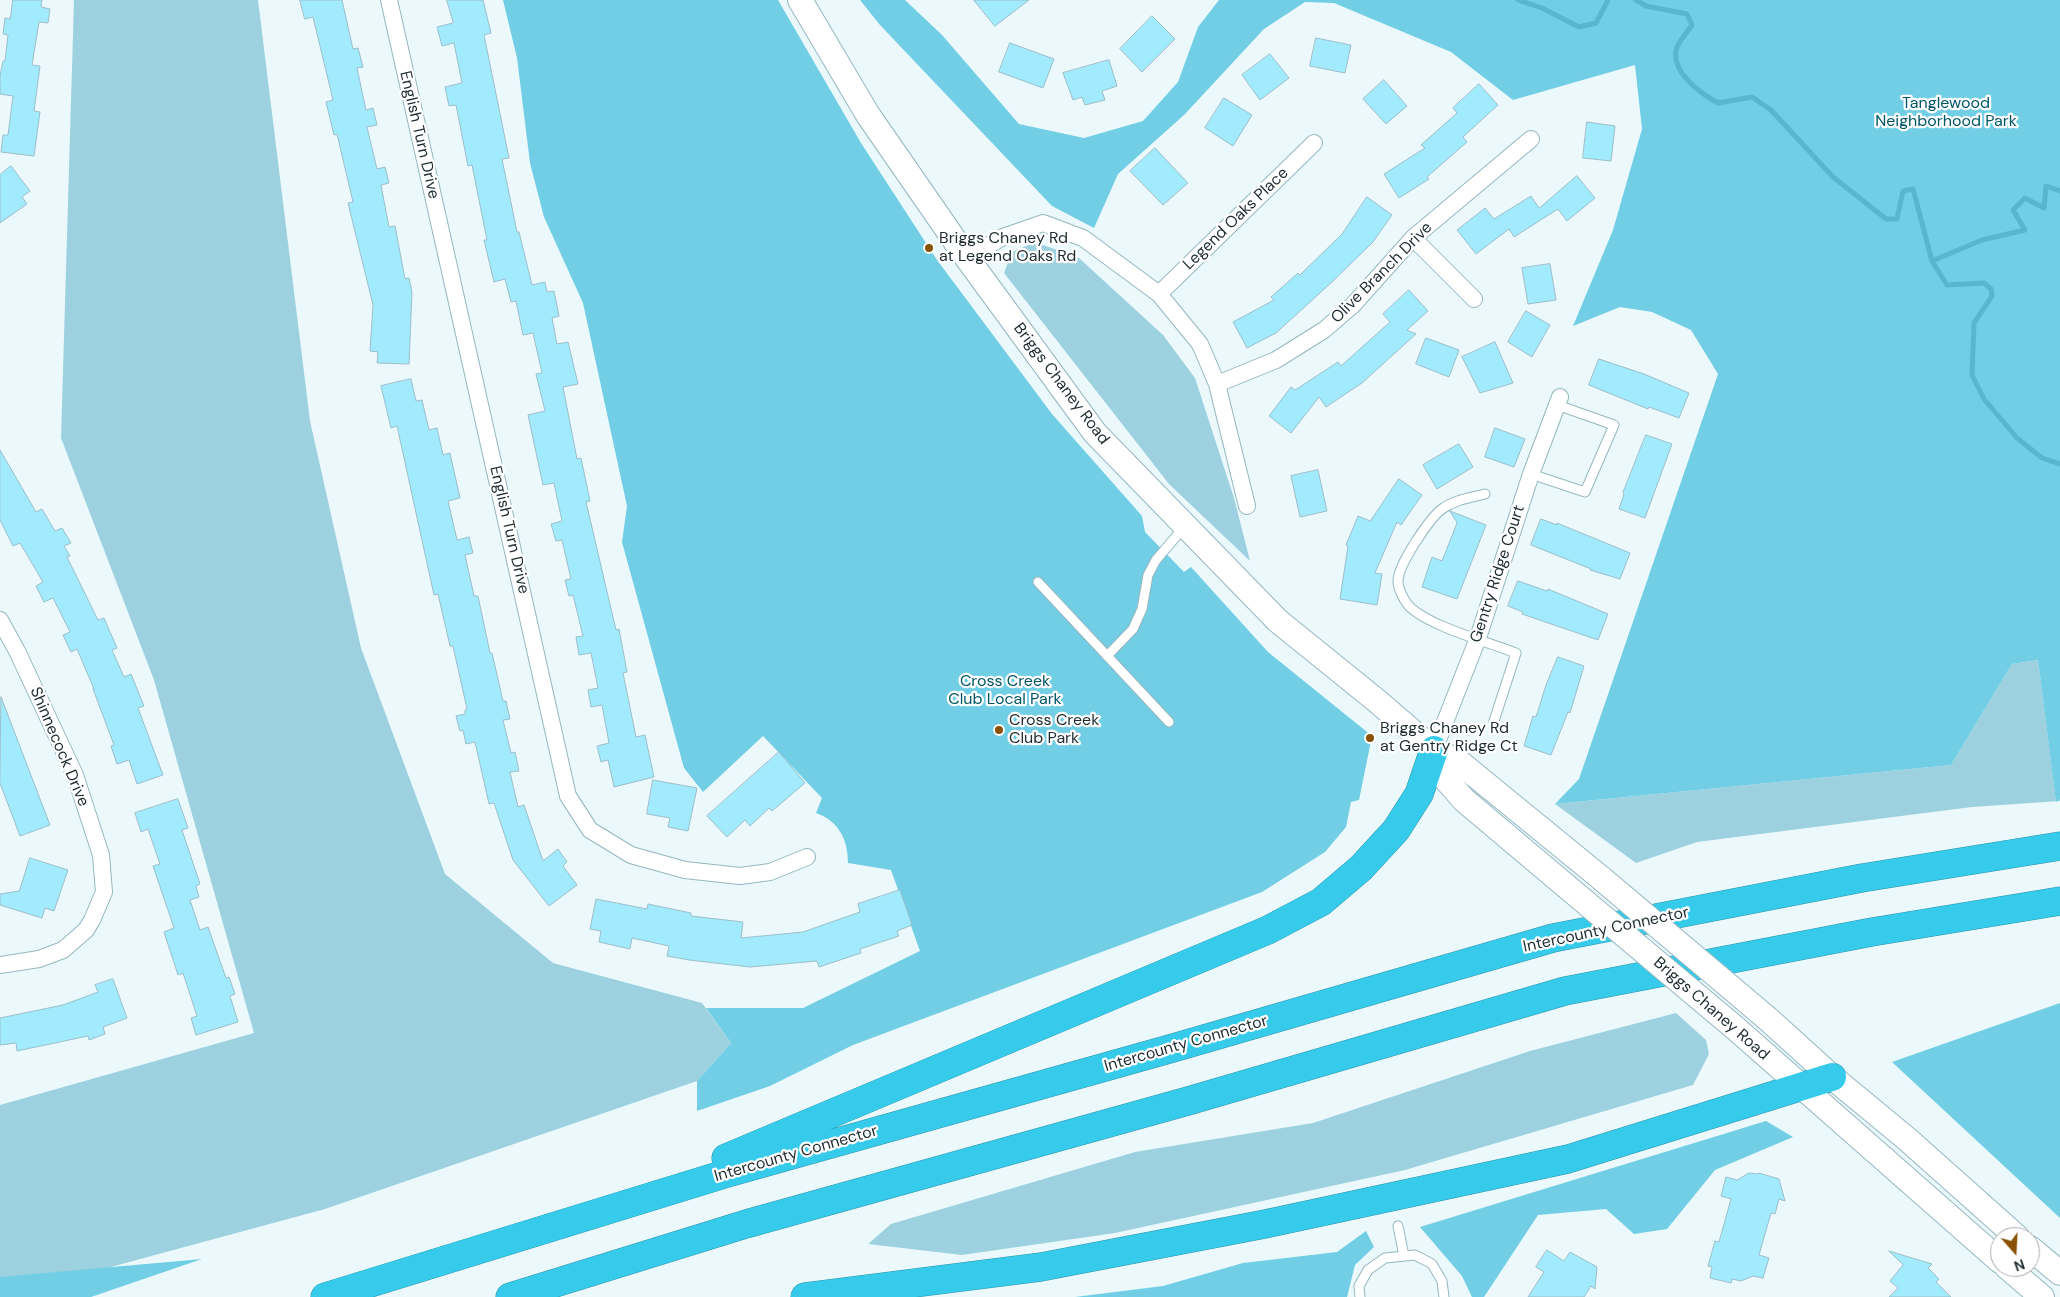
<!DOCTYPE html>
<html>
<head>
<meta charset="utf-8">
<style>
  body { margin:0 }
  #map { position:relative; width:2060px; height:1297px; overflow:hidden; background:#ebf9fd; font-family:"DM Sans",sans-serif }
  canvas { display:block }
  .north { position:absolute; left:1990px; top:1227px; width:50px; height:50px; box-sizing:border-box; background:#fff; border:1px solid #a5abac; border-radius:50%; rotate:161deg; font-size:14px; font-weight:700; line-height:20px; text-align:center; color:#1e2c2f }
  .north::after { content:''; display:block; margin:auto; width:18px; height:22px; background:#885103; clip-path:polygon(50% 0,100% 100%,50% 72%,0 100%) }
</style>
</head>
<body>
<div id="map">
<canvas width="2060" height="1297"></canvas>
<div class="north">N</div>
</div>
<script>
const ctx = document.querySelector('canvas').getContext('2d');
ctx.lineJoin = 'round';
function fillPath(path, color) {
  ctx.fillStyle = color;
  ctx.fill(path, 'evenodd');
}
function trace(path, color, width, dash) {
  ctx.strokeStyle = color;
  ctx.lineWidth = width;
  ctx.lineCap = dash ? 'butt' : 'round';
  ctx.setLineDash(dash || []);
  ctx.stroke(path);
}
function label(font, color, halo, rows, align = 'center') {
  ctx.font = font + ' "DM Sans",sans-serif';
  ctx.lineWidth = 4.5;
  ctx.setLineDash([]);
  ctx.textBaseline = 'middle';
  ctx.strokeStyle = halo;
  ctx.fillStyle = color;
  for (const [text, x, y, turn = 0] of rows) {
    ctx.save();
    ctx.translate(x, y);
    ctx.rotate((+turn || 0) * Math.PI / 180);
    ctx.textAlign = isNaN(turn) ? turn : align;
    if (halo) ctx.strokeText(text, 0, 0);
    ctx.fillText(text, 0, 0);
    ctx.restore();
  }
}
fillPath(new Path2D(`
  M74 0H258L310 421 361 648 445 874 553 963 702 1003 731 1043 697 1081 325 1209 0 1297V1105L254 1033 154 680 61 438Z
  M1035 242 1079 258 1163 335 1195 378 1234 498 1250 561 1169 484 1004 273 1012 252Z
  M2038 660 2056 801 2060 799V801L1972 807 1697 842 1636 863 1555 804 1951 765 2012 664Z
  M1676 1013 1706 1040 1709 1054 1693 1085 1405 1170 1115 1233 962 1255 868 1244 891 1224 1135 1152 1313 1123 1530 1051Z`), '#9dd1df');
fillPath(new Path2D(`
  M503 0H778L861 143 937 260 1052 414 1142 516 1145 532 1184 572 1191 567 1268 652 1372 736 1359 800 1351 802 1346 827 1325 852 1262 892 853 1045 770 1086 697 1111V1081L731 1043 706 1008H803L920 951 891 870 848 863C848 840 839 821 816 813L822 798 763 736 703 792 684 768 622 542 627 506 583 303 544 217 530 163 517 58Z
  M860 0H905L942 35 1019 124 1084 138 1143 121 1178 82 1198 27 1219 0H2060V799L2056 802 2038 660 2012 664 1951 765 1555 804 1579 779 1718 374 1691 330 1652 312 1620 307 1573 326 1613 230 1642 129 1635 65 1513 100 1451 52 1334 3 1305 2 1264 29 1184 115 1118 174 1094 228 1052 206 880 25Z
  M2060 1003V1218L1892 1062Z
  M1766 1121 1793 1137 1715 1170 1667 1229 1634 1234 1606 1209 1538 1215 1484 1297H1472L1462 1276 1420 1227Z
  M1366 1231 1374 1247 1355 1265 1347 1297H1075L1163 1286 1243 1263 1337 1252Z
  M202 1259 91 1297H0V1277Z`), '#71cee5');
trace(new Path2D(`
  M1518 0 1542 8 1579 27 1596 23 1608 0
  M1636 0 1646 6 1687 14 1692 25C1688 31 1680 40 1677 47 1669 71 1700 93 1718 103L1752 97 1771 110 1833 177 1886 219H1897L1903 191 1913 189 1932 261 1947 285 1984 283 1991 289 1992 296 1974 323 1972 375 1984 399 2017 438 2042 458 2060 464
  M1932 261 1982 240 2025 230 2013 210 2025 198 2044 208 2046 186 2060 191`), '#58b6cd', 5);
const building = new Path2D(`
  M13 0H42L41 7 50 9 48 23 39 22 32 65 40 66 34 111 40 112 34 156 1 152 3 135H8L13 96 0 94V76L3 61H5L8 35 3 34 5 18 10 19Z
  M300 0H342L353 49 358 48 363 67 357 68 366 110 373 108 377 125 367 127 377 169 385 167 389 183 381 185 389 227 395 226 405 279 409 278 412 292 409 364 377 363 378 352 370 351 373 305 348 203 353 202 337 134 334 135 326 102 333 100 313 17 305 19Z
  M447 0H483L491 33 484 35 509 158 502 159 517 232H519L532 285 545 282 547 292 554 291 559 316 552 318 557 344 568 342 578 384 563 387 577 459 581 458 590 501 586 502 616 630 619 629 627 672 623 673 636 737 645 735 654 777 614 787 608 760 601 762 597 746 609 743 602 705 591 707 588 690 598 688 591 653 579 655 576 637 583 636 573 595 569 596 565 580 571 579 562 540 556 541 551 524 562 521 554 483 543 485 528 415 545 411 536 374 542 373 533 333 523 335 516 301 511 302 505 279 494 282 484 240H487L472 165 468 166 456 105 449 106 445 87 462 83 454 43 442 46 437 27 453 23Z
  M974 0H1029L995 26Z
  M1152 16 1175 39 1142 72 1120 49Z
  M1316 38 1351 45 1345 73 1310 66Z
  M1010 43 1054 59 1043 88 999 72Z
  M1270 54 1289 78 1260 100 1242 75Z
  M1109 60 1117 86 1102 91 1105 100 1085 105 1082 97 1073 100 1063 73Z
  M1384 80 1407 106 1386 124 1363 99Z
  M1479 84 1498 105 1463 137 1467 142 1427 177 1429 179 1399 198 1384 174 1425 148 1421 145 1457 113 1453 108Z
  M1224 98 1252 115 1233 146 1205 128Z
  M1587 122 1615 126 1611 161 1583 158Z
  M1155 148 1188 183 1163 205 1130 171Z
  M11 166 30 191 22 197 27 204 0 223V175Z
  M1577 176 1595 198 1567 221 1558 209 1514 237 1509 229 1476 254 1457 230 1485 208 1494 219 1531 196 1539 208Z
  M1367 197 1392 215 1373 242 1332 282 1276 333 1247 348 1233 322 1274 300 1271 297 1298 273 1300 275 1342 234Z
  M1550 264 1556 300 1528 304 1522 268Z
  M1409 290 1428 311 1407 330 1416 334 1362 383 1326 407 1319 397 1291 433 1269 416 1291 387 1295 390 1338 362 1341 366 1390 322 1383 314Z
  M1526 311 1550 325 1532 357 1508 342Z
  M1426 338 1459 350 1449 377 1416 364Z
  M1495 342 1513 383 1480 393 1462 357Z
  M1599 359 1644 374 1689 393 1679 418 1649 407 1648 409 1589 385Z
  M411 379 416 401 422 400 429 430 437 428 443 455 450 453 460 498 448 501 457 540 469 537 473 553 465 555 474 596H478L490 653H492L503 701H506L510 719 503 720 511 753 515 752 519 771 510 772 518 807 524 805 543 861 558 849 567 862 563 866 577 885 549 906 513 860 494 803 489 804 475 742 466 744 463 730 460 731 456 716 465 714V710L467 709 453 646H450L438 594 434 595 397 426 391 428 381 386Z
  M1495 428 1525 439 1514 467 1485 457Z
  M1646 435 1672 444 1645 518 1619 509 1624 494 1623 493Z
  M1459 444 1473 467 1437 489 1423 465Z
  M0 450 36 512 42 509 55 531 62 528 71 543 64 546 70 556 67 557 98 620 104 618 117 648 112 650 124 677 131 674 144 706 138 708 163 775 137 784 129 760 117 764 111 746 114 745 93 689H94L77 649 71 652 63 635 70 632 53 598 44 602 36 586 43 582 20 543 13 546 0 520Z
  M1318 470 1327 511 1300 517 1291 476Z
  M1399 479 1422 495 1401 525 1397 522 1375 573 1382 574 1377 605 1340 599 1348 546 1346 545 1358 516 1370 521Z
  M1450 511 1486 525 1457 599 1422 587 1432 557 1442 561 1457 523Z
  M1541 519 1557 525V523L1630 553 1620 579 1590 570 1591 569 1531 545Z
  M1518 581 1547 591 1548 589 1608 614 1598 640 1522 614 1523 612 1508 606Z
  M1558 657 1584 666 1570 713 1568 712 1551 755 1524 746 1533 716 1536 717 1546 685Z
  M1 697 50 825 20 836 0 783Z
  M779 752 805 783 772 811 769 808 750 826 745 820 727 837 707 816Z
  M653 780 697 788 688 831 668 827 670 818 647 814Z
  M178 799 188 828 182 830 200 884 196 886 199 897 190 900 200 930 208 927 226 978 229 977 235 994 230 996 238 1022 196 1035 191 1018 197 1016 183 973 178 975 164 932 174 928 153 866 160 864 148 829 141 832 135 813Z
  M30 858 68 870 54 911 45 908 42 918 0 905V894L19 891Z
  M900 890 912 925 897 931 899 936 860 949 861 953 819 967 817 961 750 967 689 960 667 956 669 946 632 938 630 949 599 942 601 931 590 929 596 899 647 909 648 904 691 913V916L743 922 741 938 803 932 860 912 858 904Z
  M113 979 127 1018 103 1027 105 1034 89 1040 88 1036 17 1051 16 1043 0 1045V1018L63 1005 98 992 95 985Z
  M1749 1173 1758 1174 1759 1173 1779 1179 1785 1201 1779 1199 1775 1214 1771 1213 1759 1255 1769 1258 1763 1278 1753 1276 1741 1281 1732 1279 1731 1283 1710 1278 1712 1267 1708 1266 1715 1241 1719 1242 1731 1199 1721 1196 1726 1177 1737 1180Z
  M1547 1250 1564 1261 1570 1252 1597 1267 1595 1289 1591 1286 1584 1297H1528L1544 1272 1536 1267Z
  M1889 1251 1932 1264 1928 1268 1939 1279 1936 1282 1951 1297H1889L1898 1288 1890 1281 1903 1265Z`);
fillPath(building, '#a2eafd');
trace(building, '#9cbec8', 1);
const service = new Path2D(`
  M1531 474 1585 492 1614 425 1557 405
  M1485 494C1470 498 1454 500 1442 509 1429 519 1398 565 1398 581 1398 589 1405 603 1411 608 1432 627 1488 642 1516 653L1494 721
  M1038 582 1169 722
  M1107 656 1133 629 1142 609 1148 575 1156 560 1185 526
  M1398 1226 1404 1256
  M1360 1297 1359 1286 1368 1270 1385 1258 1415 1255 1432 1264 1442 1281 1444 1297`);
const minor = new Path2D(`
  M389 0 568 796 590 830 631 855 685 870 740 876 770 872 807 857
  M1413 238 1474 299
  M967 258 1003 237 1043 223 1083 238 1159 294 1200 344 1217 384 1247 506
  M1159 294 1314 143
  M1217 384 1276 360 1324 330 1353 305 1413 238 1531 139
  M0 620 17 651 75 775 101 855 104 892 92 920 86 930 63 950 39 959 0 965
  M1434 750 1478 638 1531 474 1560 397`);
const secondary = new Path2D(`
  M800 0 868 115 967 258 1095 433 1278 621 1377 701 1434 750 1459 762 1601 878
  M1434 750 1443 776 1464 800 1566 886
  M1768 1019 1832 1077 1907 1139 2017 1237
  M1734 1027 2000 1261
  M2030 1248 2060 1273
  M2007 1267 2042 1297`);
const motorway = new Path2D(`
  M726 1158 1268 930 1321 902 1361 868 1396 830 1419 794 1434 750
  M325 1297 731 1172 1173 1048 1553 938 1862 878 2060 846
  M510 1297 746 1224 1188 1101 1565 991 1872 932 2060 901
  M805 1297 1041 1267 1265 1224 1568 1159 1832 1077`);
trace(service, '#94b7c0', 11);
trace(minor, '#94b7c0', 18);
trace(secondary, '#94b7c0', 26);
trace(motorway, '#2e93a9', 29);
trace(service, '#fff', 9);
trace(minor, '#fff', 16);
trace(secondary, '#fff', 24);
trace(motorway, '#36cbea', 28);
const secondaryBridge = new Path2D(`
  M1601 878 1768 1019
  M1566 886 1734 1027`);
trace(secondaryBridge, '#94b7c0', 26, []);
trace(secondaryBridge, '#fff', 24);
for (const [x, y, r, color] of [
  [929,248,5,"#885103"],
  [999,730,5,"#885103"],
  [1370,738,5,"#885103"]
]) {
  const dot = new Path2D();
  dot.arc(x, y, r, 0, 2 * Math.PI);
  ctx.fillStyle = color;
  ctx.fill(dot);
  trace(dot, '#fff', 2);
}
label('16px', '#005666', '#fff', [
  ["Tanglewood",1946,104],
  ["Neighborhood Park",1946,122],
  ["Cross Creek",1005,682],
  ["Club Local Park",1005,700]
]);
label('16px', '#1e2c2f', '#fff', [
  ["English Turn Drive",419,135,77],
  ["Legend Oaks Place",1236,219,-44],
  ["Olive Branch Drive",1382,273,-45],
  ["Briggs Chaney Road",1061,384,53],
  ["English Turn Drive",509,530,77],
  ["Gentry Ridge Court",1498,574,-72],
  ["Shinnecock Drive",59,747,67],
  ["Intercounty Connector",1606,930,-12],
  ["Briggs Chaney Road",1711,1009,41],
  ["Intercounty Connector",1186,1044,-16],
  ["Intercounty Connector",796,1154,-16]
]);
label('16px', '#1e2c2f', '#fff', [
  ["Briggs Chaney Rd",939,239],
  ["at Legend Oaks Rd",939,257],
  ["Cross Creek",1009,721],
  ["Club Park",1009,739],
  ["Briggs Chaney Rd",1380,729],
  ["at Gentry Ridge Ct",1380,747]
], 'left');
</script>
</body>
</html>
